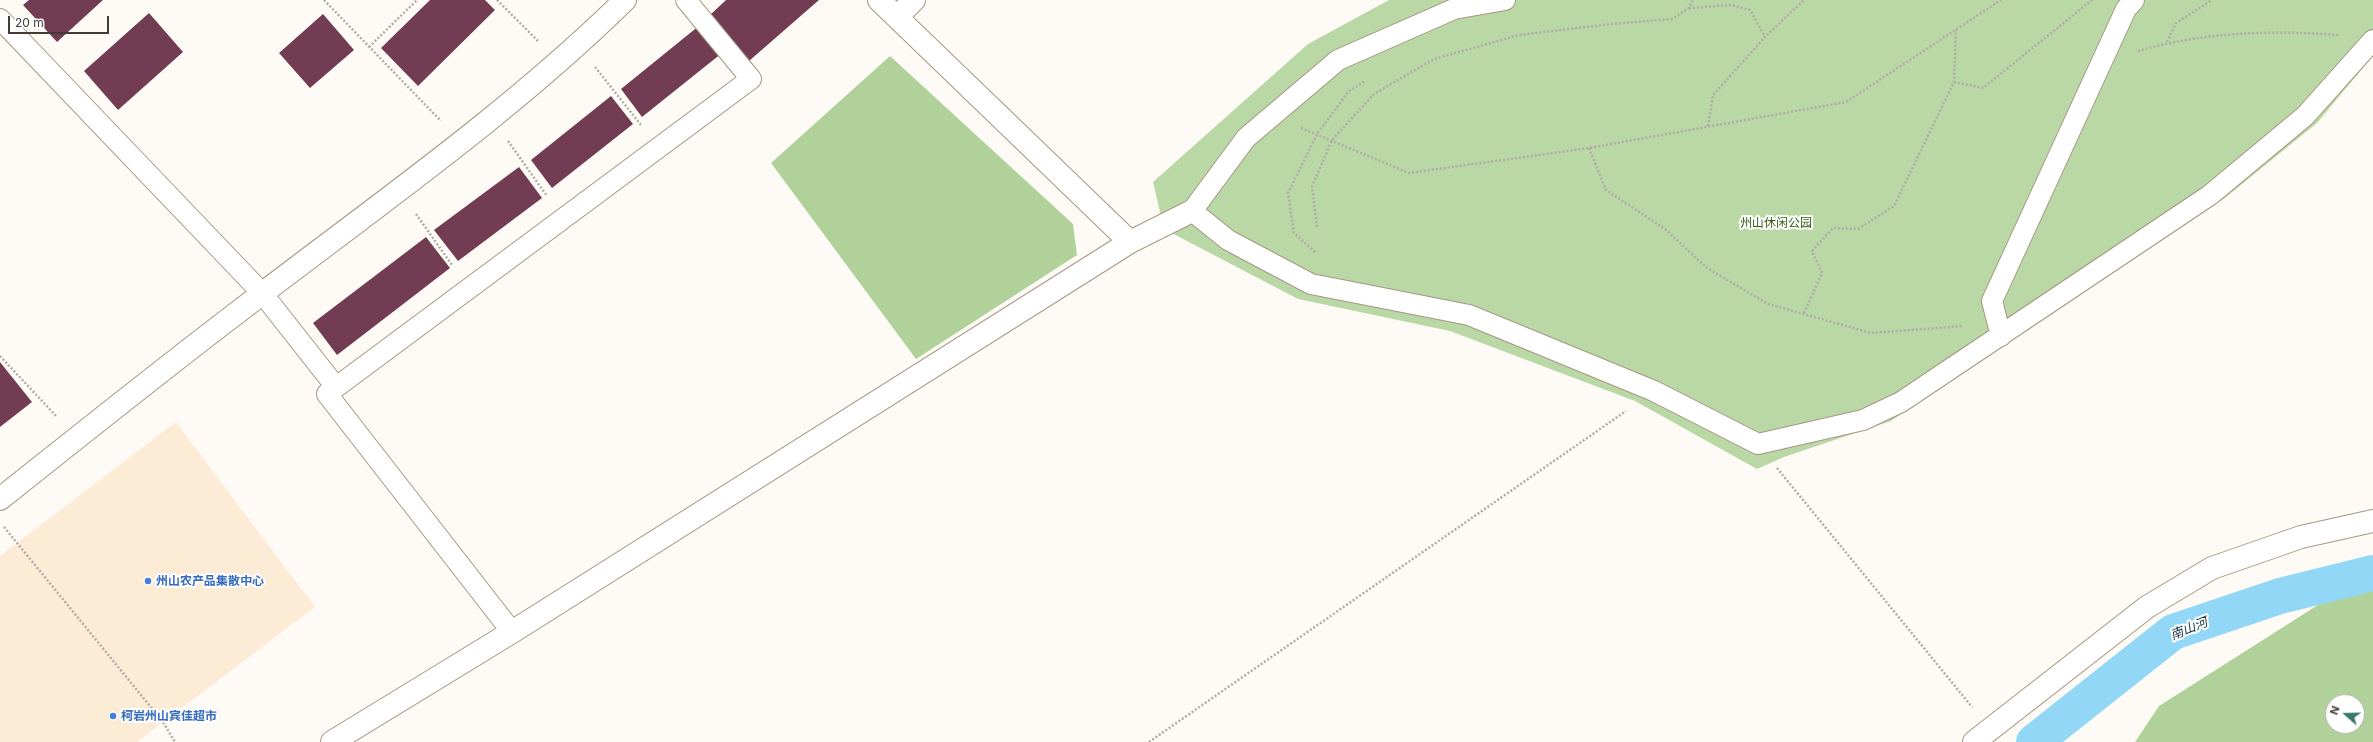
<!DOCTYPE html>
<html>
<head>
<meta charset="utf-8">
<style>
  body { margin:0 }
  #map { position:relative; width:2373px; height:742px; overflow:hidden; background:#fefbf6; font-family:Inter,sans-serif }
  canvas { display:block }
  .north { position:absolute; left:2325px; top:694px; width:40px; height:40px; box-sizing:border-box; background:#fff; border:1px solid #b3b1ae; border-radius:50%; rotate:290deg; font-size:11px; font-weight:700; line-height:16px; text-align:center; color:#423c34 }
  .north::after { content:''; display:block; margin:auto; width:14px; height:18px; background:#397968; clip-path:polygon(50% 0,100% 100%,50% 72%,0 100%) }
  .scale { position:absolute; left:8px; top:16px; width:101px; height:18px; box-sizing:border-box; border:2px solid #423c34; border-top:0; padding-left:5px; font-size:12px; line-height:14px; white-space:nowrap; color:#423c34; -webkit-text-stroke:3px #fff; paint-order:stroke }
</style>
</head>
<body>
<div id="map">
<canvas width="2373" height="742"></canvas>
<div class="north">N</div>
<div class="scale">20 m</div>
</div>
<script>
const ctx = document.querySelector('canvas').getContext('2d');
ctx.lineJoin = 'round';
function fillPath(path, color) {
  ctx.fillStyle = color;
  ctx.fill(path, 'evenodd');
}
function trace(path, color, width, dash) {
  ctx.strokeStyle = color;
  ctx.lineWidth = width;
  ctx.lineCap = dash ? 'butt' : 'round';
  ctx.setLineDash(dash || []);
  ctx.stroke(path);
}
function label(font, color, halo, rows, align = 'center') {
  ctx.font = font + ' Inter,"Noto Sans SC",sans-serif';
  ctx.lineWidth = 4;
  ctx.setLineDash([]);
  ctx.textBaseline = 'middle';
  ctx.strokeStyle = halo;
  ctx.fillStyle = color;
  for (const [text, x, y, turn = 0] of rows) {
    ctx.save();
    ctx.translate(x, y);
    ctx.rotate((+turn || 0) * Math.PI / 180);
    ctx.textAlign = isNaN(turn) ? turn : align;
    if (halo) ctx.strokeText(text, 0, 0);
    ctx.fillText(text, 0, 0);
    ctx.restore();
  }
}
fillPath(new Path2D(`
  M176 422 315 607 137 742H0V556Z`), '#fcecd6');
fillPath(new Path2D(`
  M1389 0H2373V56L2317 123 2225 198 1891 421 1784 457 1757 469 1635 401 1450 331 1298 299 1164 229 1153 182 1308 44Z`), '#bad8a5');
fillPath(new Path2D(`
  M890 56 1073 224 1077 255 916 359 771 163Z
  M2373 570V742H2135L2159 706ZM2333 702H2357V726H2333Z`), '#b1d19b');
trace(new Path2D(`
  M2034 742 2173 632 2280 596 2373 573`), '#92d8f6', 36);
fillPath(new Path2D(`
  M29 0H103L57 42 23 5Z
  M430 0H485L495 10 418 86 381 48Z
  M726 0H819L749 61 709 16Z
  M149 13 183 52 118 110 84 71Z
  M323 14 354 50 310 88 279 53Z
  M700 25 722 53 642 117 621 89Z
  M611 96 633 124 552 188 531 160Z
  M519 167 542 198 458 261 434 230Z
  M426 237 450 268 337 355 313 323Z
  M0 362 32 402 0 427Z`), '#723c53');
const lane = new Path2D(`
  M1505 0 1454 9 1338 60 1246 138 1192 211 1228 240 1311 284 1469 315 1654 391 1758 444 1863 420 1901 402 2210 195 2305 116 2373 40
  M0 19 262 293 336 387
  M2001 336 1992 301 2126 9 2134 0
  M512 632 327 394 751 79 686 0`);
const street = new Path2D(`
  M879 0 1130 242
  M897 17 914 0
  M0 499C87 430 174 360 263 293 386 199 514 109 625 0
  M332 742 512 632 1130 242 1192 211
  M1974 742 2147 607 2212 568 2301 537 2373 521`);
trace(lane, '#a59783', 22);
trace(street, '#a59783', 24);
trace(new Path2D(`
  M324 0 441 121
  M497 0 538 41
  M1689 8 1731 5 1750 10 1765 37
  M2167 42 2176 23 2212 0
  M369 47 417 0
  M2138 51C2203 32 2271 30 2339 35
  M595 67 641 125
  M1954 82 1983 88 2092 0
  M1708 126 1713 95 1765 37 1804 0
  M1301 128 1409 173 1589 148 1846 102 2001 0
  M508 141 547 196
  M1589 148 1606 190 1665 229 1707 268 1768 304 1871 333 1963 326
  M416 214 452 265
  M1317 227 1312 187 1332 140 1374 94 1434 59 1519 35 1611 24 1672 19 1689 8 1693 0
  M1315 252 1294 233 1288 193 1317 134 1349 91 1365 81
  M1804 313 1822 273 1812 251 1833 228 1858 229 1894 206 1954 82 1956 30
  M0 356 57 417
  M1777 468 1972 707
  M4 527 163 722 175 742
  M1149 742 1626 411`), '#b0aca6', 2.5, [2, 2]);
trace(lane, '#fff', 20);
trace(street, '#fff', 22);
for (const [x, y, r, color] of [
  [148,581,4,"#3f7fe0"],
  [113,716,4,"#3f7fe0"]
]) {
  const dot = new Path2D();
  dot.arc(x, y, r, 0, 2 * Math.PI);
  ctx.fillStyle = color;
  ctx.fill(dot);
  trace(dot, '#fff', 1.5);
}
label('12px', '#385e11', '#fff', [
  ["州山休闲公园",1776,223]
]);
label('bold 12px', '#366cbe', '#fff', [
  ["州山农产品集散中心",156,581],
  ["柯岩州山宾佳超市",121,716]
], 'left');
label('italic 13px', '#133341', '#fff', [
  ["南山河",2189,629,-22]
]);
</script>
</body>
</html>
